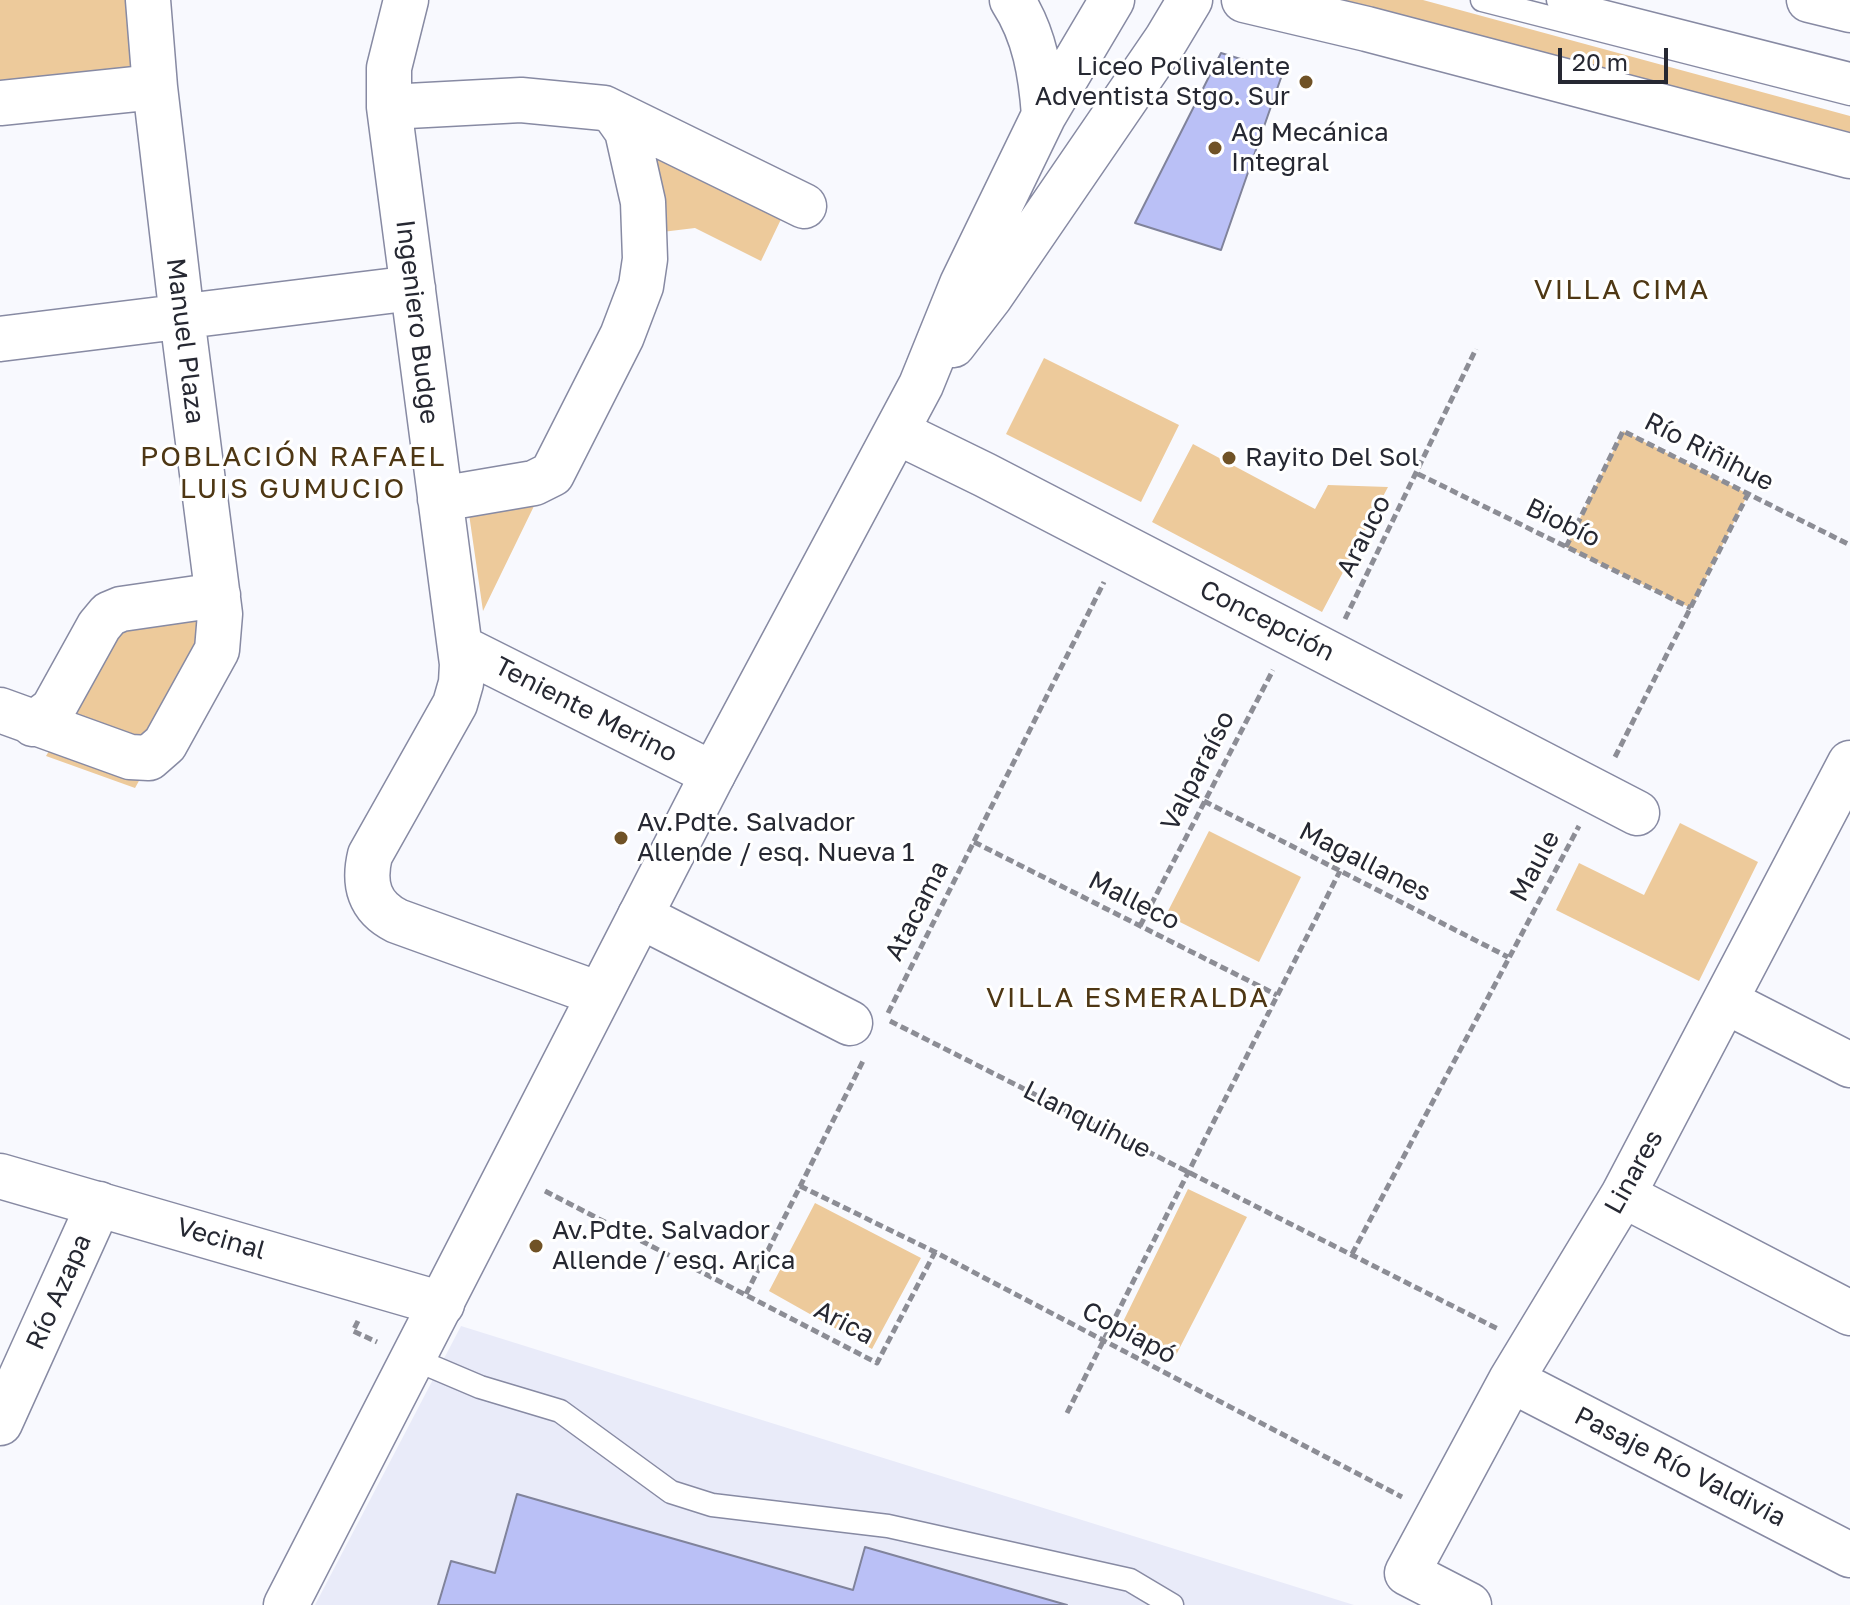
<!DOCTYPE html>
<html>
<head>
<meta charset="utf-8">
<style>
  body { margin:0 }
  #map { position:relative; width:1850px; height:1605px; overflow:hidden; background:#f8f9fe; font-family:"Golos Text",sans-serif }
  canvas { display:block }
  .scale { position:absolute; left:1558px; top:48px; width:110px; height:36px; box-sizing:border-box; border:4px solid #262832; border-top:0; padding-left:10px; font-size:24px; line-height:28px; white-space:nowrap; color:#262832; -webkit-text-stroke:6px #fff; paint-order:stroke }
</style>
</head>
<body>
<div id="map">
<canvas width="1850" height="1605"></canvas>
<div class="scale">20 m</div>
</div>
<script>
const ctx = document.querySelector('canvas').getContext('2d');
ctx.lineJoin = 'round';
function fillPath(path, color) {
  ctx.fillStyle = color;
  ctx.fill(path, 'evenodd');
}
function trace(path, color, width, dash) {
  ctx.strokeStyle = color;
  ctx.lineWidth = width;
  ctx.lineCap = dash ? 'butt' : 'round';
  ctx.setLineDash(dash || []);
  ctx.stroke(path);
}
function label(font, color, halo, rows, align = 'center') {
  ctx.font = font + ' "Golos Text",sans-serif';
  ctx.lineWidth = 6;
  ctx.setLineDash([]);
  ctx.textBaseline = 'middle';
  ctx.strokeStyle = halo;
  ctx.fillStyle = color;
  for (const [text, x, y, turn = 0] of rows) {
    ctx.save();
    ctx.translate(x, y);
    ctx.rotate((+turn || 0) * Math.PI / 180);
    ctx.textAlign = isNaN(turn) ? turn : align;
    if (halo) ctx.strokeText(text, 0, 0);
    ctx.fillText(text, 0, 0);
    ctx.restore();
  }
}
fillPath(new Path2D(`
  M461 1326 1354 1605H315Z`), '#e9ebf9');
fillPath(new Path2D(`
  M0 0H134L139 63 124 79 0 93Z
  M1335 0H1423L1850 116V140Z
  M649 148 784 213 761 261 695 228 662 232Z
  M1044 358 1179 425 1141 502 1006 434Z
  M1623 431 1748 494 1691 608 1566 547Z
  M1193 444 1315 509 1328 485 1388 487 1322 612 1152 522Z
  M534 506 483 611 469 514Z
  M209 618 210 654 135 788 46 756 125 622Z
  M1680 823 1758 862 1699 981 1556 910 1579 863 1644 895Z
  M1209 831 1301 877 1259 962 1166 915Z
  M1188 1189 1247 1217 1175 1357 1120 1328Z
  M815 1203 921 1258 872 1349 769 1291Z`), '#edca9b');
const building = new Path2D(`
  M1221 53 1283 72 1221 250 1135 223Z
  M517 1494 853 1590 865 1547 1067 1605H438L451 1561 495 1573Z`);
fillPath(building, '#bac0f6');
trace(building, '#80839b', 2);
const service = new Path2D(`
  M1482 0 1850 94
  M1558 0 1850 74
  M414 1359 480 1387 560 1411 671 1492 712 1505 888 1526 1130 1580 1172 1605`);
const minor = new Path2D(`
  M406 0 389 68V107L462 664 461 683 455 704 370 855C363 884 369 907 397 921L599 994
  M0 103 155 87
  M389 107 521 100 604 108 804 206
  M0 339 413 288
  M897 432 985 475 1637 813
  M440 499 534 483 552 474 622 336 641 286 645 259 643 202 627 131 615 114
  M460 647 713 774
  M0 710 130 757 149 758 165 744 217 650 220 614 182 317 155 87 148 0
  M33 724 53 709 99 626 109 614 121 609 218 595
  M640 916 850 1023
  M1725 1001 1850 1065
  M1623 1195 1850 1313
  M1511 1380 1850 1555
  M0 1423 99 1204
  M1469 1605 1407 1573 1511 1380 1623 1195 1850 763`);
const tertiary = new Path2D(`
  M0 1176 442 1304`);
const secondary = new Path2D(`
  M1012 0C1035 35 1041 75 1044 115
  M1244 0 1367 29 1850 156
  M1809 0 1850 10
  M953 345 990 297 1166 40 1190 0
  M286 1605 713 774 921 385 962 284 1044 115 1112 0`);
trace(service, '#878aa3', 25);
trace(minor, '#878aa3', 47);
trace(tertiary, '#878aa3', 47);
trace(secondary, '#878aa3', 47);
trace(new Path2D(`
  M1418 474 1691 608
  M1566 547 1623 431 1850 545
  M1345 619 1476 349
  M1615 757 1748 494
  M1204 801 1508 957
  M974 842 1277 995
  M1140 926 1273 670
  M888 1013 1104 582
  M890 1021 1498 1329
  M800 1186 935 1252 1402 1497
  M545 1191 877 1363 935 1252
  M1352 1254 1579 826
  M746 1294 863 1061
  M358 1321 353 1331 377 1342
  M1067 1413 1340 871`), '#8c8d95', 5, [8, 4]);
trace(service, '#fff', 22);
trace(minor, '#fff', 44);
trace(tertiary, '#fff', 44);
trace(secondary, '#fff', 44);
for (const [x, y, r, color] of [
  [1306,82,8,"#705226"],
  [1215,148,8,"#705226"],
  [1229,458,8,"#705226"],
  [621,838,8,"#705226"],
  [536,1246,8,"#705226"]
]) {
  const dot = new Path2D();
  dot.arc(x, y, r, 0, 2 * Math.PI);
  ctx.fillStyle = color;
  ctx.fill(dot);
  trace(dot, '#fff', 3);
}
label('26px', '#262832', '#fff', [
  ["Liceo Polivalente",1290,67,"right"],
  ["Adventista Stgo. Sur",1290,97,"right"],
  ["Ag Mecánica",1231,133],
  ["Integral",1231,163],
  ["Rayito Del Sol",1245,458],
  ["Av.Pdte. Salvador",637,823],
  ["Allende / esq. Nueva 1",637,853],
  ["Av.Pdte. Salvador",552,1231],
  ["Allende / esq. Arica",552,1261]
], 'left');
label('26px', '#262832', '#fff', [
  ["Ingeniero Budge",417,322,83],
  ["Manuel Plaza",185,341,83],
  ["Río Riñihue",1709,452,27],
  ["Biobío",1563,523,26],
  ["Arauco",1364,536,-63],
  ["Concepción",1267,621,27],
  ["Teniente Merino",586,710,27],
  ["Valparaíso",1198,771,-63],
  ["Magallanes",1365,862,27],
  ["Maule",1535,866,-62],
  ["Malleco",1134,901,27],
  ["Atacama",917,911,-63],
  ["Llanquihue",1087,1120,27],
  ["Linares",1634,1172,-61],
  ["Vecinal",221,1239,16],
  ["Río Azapa",59,1292,-66],
  ["Arica",844,1323,28],
  ["Copiapó",1129,1333,28],
  ["Pasaje Río Valdivia",1680,1467,27]
]);
ctx.letterSpacing = '2px';
label('28px', '#4e3714', '#fff', [
  ["VILLA CIMA",1622,290],
  ["POBLACIÓN RAFAEL",293,457],
  ["LUIS GUMUCIO",293,489],
  ["VILLA ESMERALDA",1128,998]
]);
ctx.letterSpacing = '0px';
</script>
</body>
</html>
